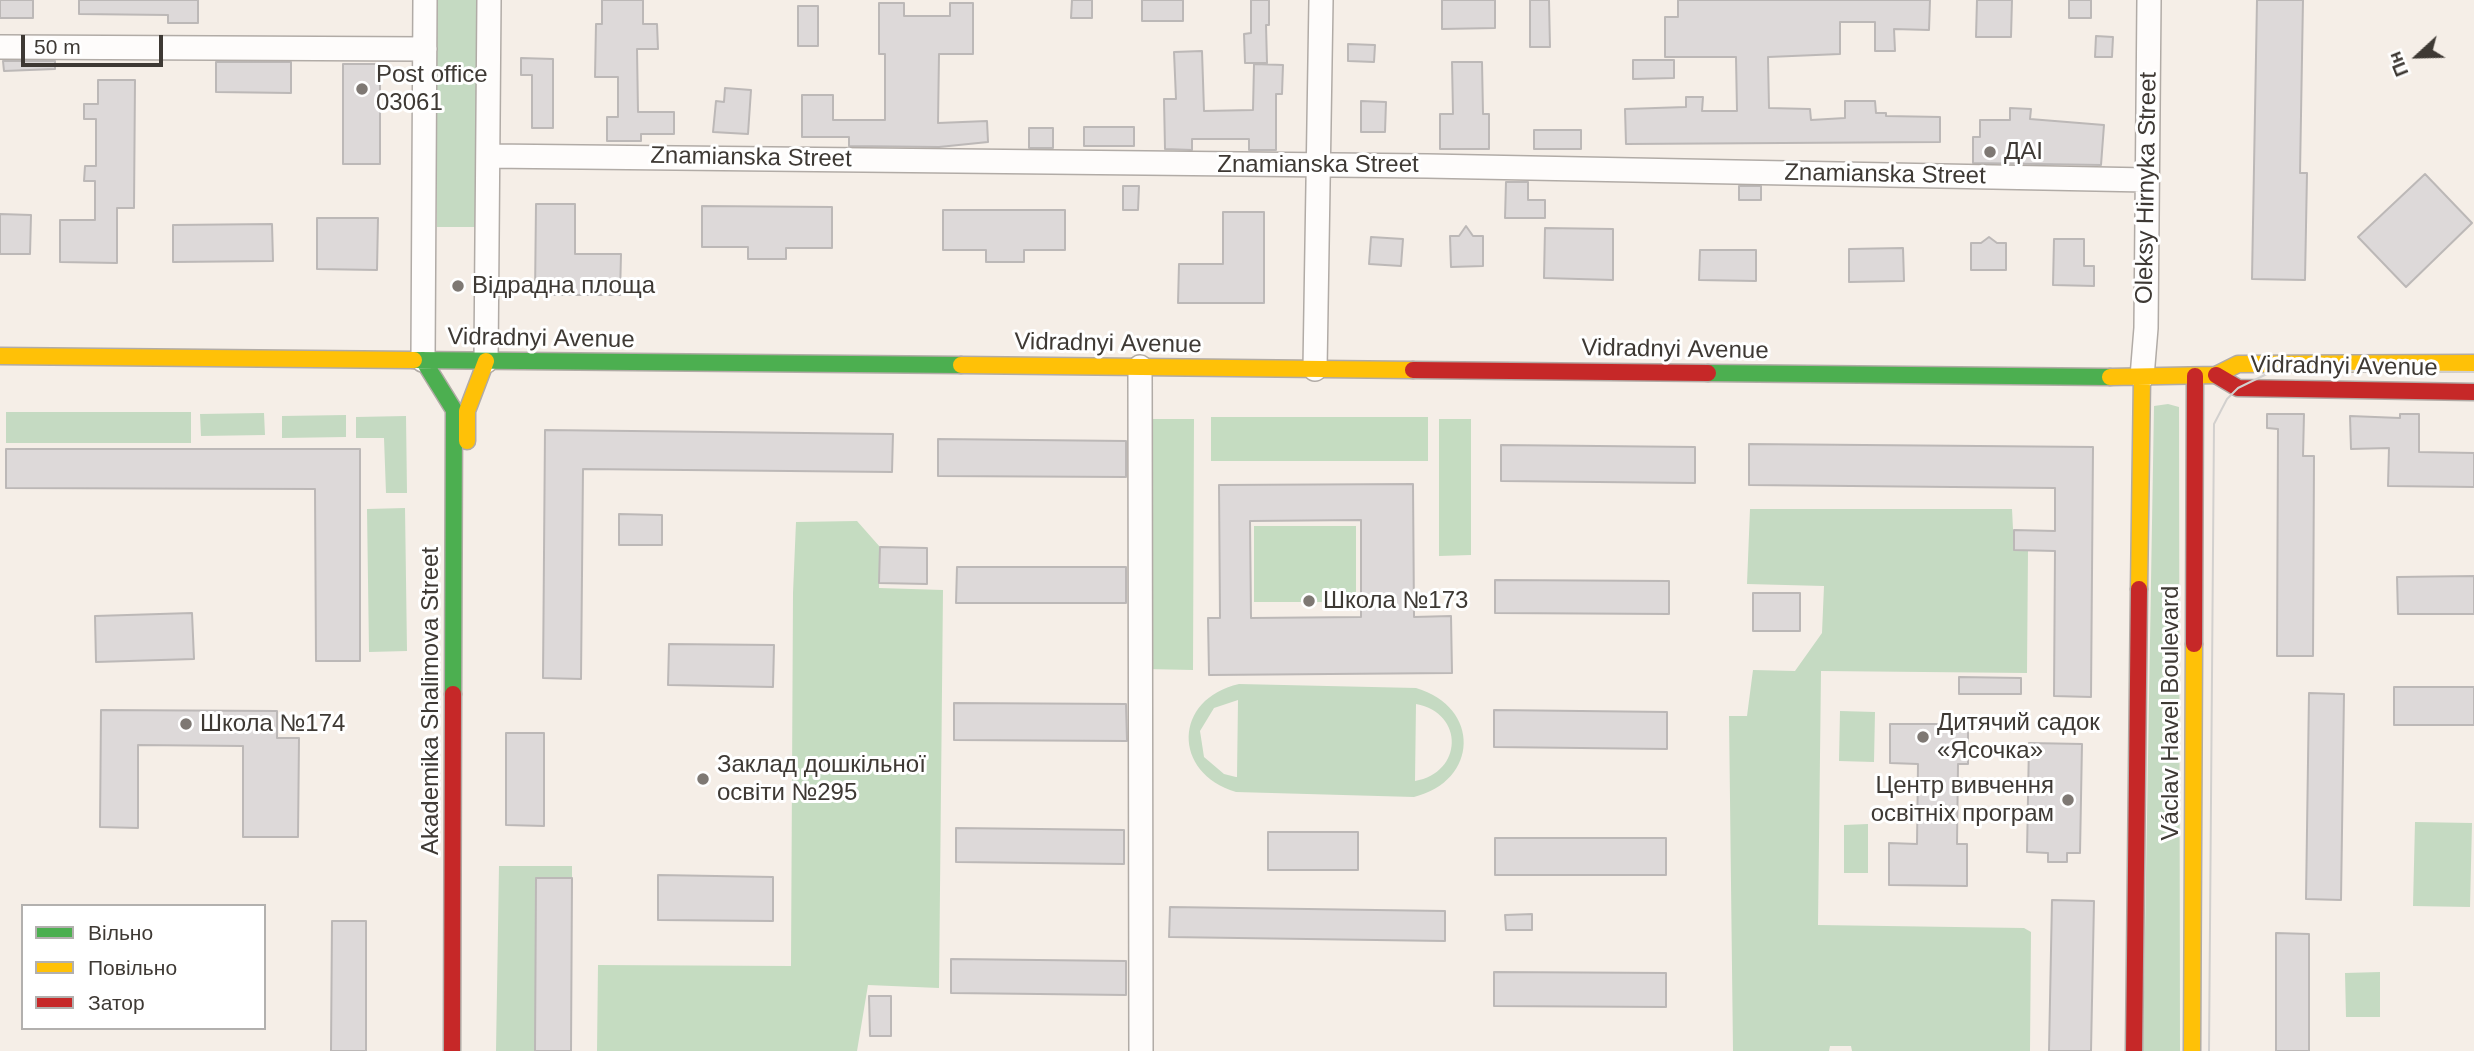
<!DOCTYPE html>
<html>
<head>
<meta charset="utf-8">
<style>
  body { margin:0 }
  #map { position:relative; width:2474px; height:1051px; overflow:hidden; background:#f5eee7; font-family:Helvetica,sans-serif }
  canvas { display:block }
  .legend { position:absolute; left:21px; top:904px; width:245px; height:126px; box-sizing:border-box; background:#fff; border:2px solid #b2b0ae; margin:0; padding:9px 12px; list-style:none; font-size:21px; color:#3e3934 }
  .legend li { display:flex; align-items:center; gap:14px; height:35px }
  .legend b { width:35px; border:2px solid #b2b0ae }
  .north { position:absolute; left:2383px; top:21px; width:70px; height:70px; -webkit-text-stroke:5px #fff; paint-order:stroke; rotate:248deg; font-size:19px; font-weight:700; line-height:28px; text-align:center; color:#3e3934 }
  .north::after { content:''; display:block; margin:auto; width:24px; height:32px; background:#3e3934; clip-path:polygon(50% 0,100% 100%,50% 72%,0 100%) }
  .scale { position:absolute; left:21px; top:35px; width:142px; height:32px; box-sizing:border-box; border:4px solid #3e3934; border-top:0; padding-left:9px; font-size:21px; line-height:24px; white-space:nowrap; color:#3e3934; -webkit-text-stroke:5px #fff; paint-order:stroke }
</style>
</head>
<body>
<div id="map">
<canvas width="2474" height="1051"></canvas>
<ul class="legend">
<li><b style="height:9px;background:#4caf50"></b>Вільно</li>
<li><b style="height:9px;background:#ffc107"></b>Повільно</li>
<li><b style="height:9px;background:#c62828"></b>Затор</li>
</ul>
<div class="north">Пн</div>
<div class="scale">50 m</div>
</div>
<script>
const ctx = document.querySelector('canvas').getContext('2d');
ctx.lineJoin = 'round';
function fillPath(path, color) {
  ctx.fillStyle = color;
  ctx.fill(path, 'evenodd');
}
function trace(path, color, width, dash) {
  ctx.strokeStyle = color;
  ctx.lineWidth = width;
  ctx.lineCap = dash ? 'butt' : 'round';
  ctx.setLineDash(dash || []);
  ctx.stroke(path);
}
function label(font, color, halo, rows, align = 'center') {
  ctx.font = font + ' Helvetica,sans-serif';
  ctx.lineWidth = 6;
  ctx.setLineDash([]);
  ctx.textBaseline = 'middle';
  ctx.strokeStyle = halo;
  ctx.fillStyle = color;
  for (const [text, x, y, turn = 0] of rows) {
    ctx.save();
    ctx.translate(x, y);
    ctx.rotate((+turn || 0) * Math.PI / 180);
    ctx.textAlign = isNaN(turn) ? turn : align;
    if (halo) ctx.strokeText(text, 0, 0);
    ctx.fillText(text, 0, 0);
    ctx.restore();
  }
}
fillPath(new Path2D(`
  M436 0H484L483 227H437Z
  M2168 404 2179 407 2180 1051H2143L2154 406Z
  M6 412H191V443H6Z
  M264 413 265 435 201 436 200 414Z
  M346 415V437L282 438V416Z
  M406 416 407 493H386L384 438H356V417Z
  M405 508 407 651 369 652 367 509Z
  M1750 509H2012L2014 549 2028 550 2027 673 1821 671 1818 925 2024 928 2031 932 2030 1051H1852L1851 1046H1830L1829 1051H1733L1729 716H1747L1753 670 1795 671 1822 633 1824 586 1747 584Z
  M1239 684 1416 688C1481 707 1479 781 1414 797L1236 792C1172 773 1173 699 1239 684ZM1238 700 1237 777H1236L1224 774 1204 757 1200 731 1214 708ZM1416 704C1465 713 1463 773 1415 781Z
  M1840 711 1875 712 1874 762 1839 761Z
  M2415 822 2472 823 2470 907 2413 906Z
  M1868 824V873H1844V825Z
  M499 866H572V878H536L535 1051H496Z
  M2380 972V1017H2346L2345 973Z`), '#c5dac2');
fillPath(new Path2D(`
  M1428 417V461H1211V417Z
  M1147 419H1194L1193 670 1145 669Z
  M1439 419H1471V555L1439 556Z
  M857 521 880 547 879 588 943 590 939 988 868 985 857 1051H597L598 965 791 966 793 593 796 522Z
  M1254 526H1356V602H1254Z`), '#c5dcc1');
const building = new Path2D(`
  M0 0H33V18H0Z
  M79 0H198V23H168V15L79 14Z
  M602 0H643V24H657L658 49H637L638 112H674V134H641V141H607V117H618V77H595L596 24H602Z
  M1072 0H1092V18H1071Z
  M1142 0H1183V21H1142Z
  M1251 0H1269V25H1266L1267 63H1245L1244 34 1251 33Z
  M1442 0H1495V28L1442 29Z
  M1530 0H1549L1550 47H1530Z
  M1678 0H1930L1929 30 1894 29 1895 51H1875V22H1840V54L1768 57 1769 108 1810 109 1811 120 1845 118V101H1875L1876 113H1886V116L1940 117V142L1626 144 1625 109 1686 107V97H1703L1702 111H1737L1736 57H1665V17H1678Z
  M1977 0H2012L2011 37H1976Z
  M2069 0H2091V18H2069Z
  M2257 0H2303L2300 173H2307L2305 280 2252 279Z
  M879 3H904V16H950V3H973V54H939L938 123 987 121 988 142 939 147 849 146V137H802V95H833V120H885V54H879Z
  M798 6H818V46H798Z
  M2096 36 2113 37 2112 57H2095Z
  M1348 44 1375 45 1374 62 1348 61Z
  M1202 51 1204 111 1253 110 1254 64 1283 65 1282 94H1276V150H1249V139H1192V150L1165 149 1164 99H1176L1174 52Z
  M521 58 553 59V128H532V75H521Z
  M1633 60H1674V78L1633 79Z
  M3 61H55V69L4 71Z
  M216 62H291V93L216 92Z
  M1452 62H1482L1483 114H1489V149H1440V114H1453Z
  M343 64H380V164H343Z
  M98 80H135L134 208H117V263L60 262V220H95V181H84L85 166H96V119H84V104H98Z
  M725 88 751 90 748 134 713 132 716 101 724 102Z
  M1361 101 1386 102 1385 132H1361Z
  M2010 108 2031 109 2030 119 2104 125 2101 165 1973 163V137H1980V120H2010Z
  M1084 127H1134V146H1084Z
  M1029 128H1053V148H1029Z
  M1534 130H1581V149H1534Z
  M2425 174 2472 223 2406 287 2358 237Z
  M1506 182H1528V200H1545V218H1505Z
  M1123 186H1139L1138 210H1123Z
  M1739 186H1761V200H1739Z
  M536 204H575V254H621L620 295H535Z
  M702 206 832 207V248H786V259H748V247H702Z
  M943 210H1065V250H1024V262H986V250H943Z
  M1223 212H1264V303H1178L1179 264H1223Z
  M0 214 31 215 30 254H0Z
  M317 218H378L377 270 317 269Z
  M272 224 273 261 173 262V225Z
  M1466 226 1473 236H1483V266L1451 267 1450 236H1459Z
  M1545 228 1613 229V280L1544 278Z
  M1371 237 1403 239 1401 266 1369 264Z
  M1989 237 1997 243H2006V270H1971V243H1981Z
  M2054 239H2084V266H2094V286L2053 285Z
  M1903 248 1904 281 1849 282V249Z
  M1700 250H1756V281L1699 280Z
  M2267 414H2304L2303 456H2314L2313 656H2277L2278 429 2267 428Z
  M2400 414H2419V452L2474 453V487L2388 486 2389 448 2351 449 2350 416 2400 418Z
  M545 430 893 434 892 472 583 469 581 679 543 678Z
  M938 439 1126 441V477L938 476Z
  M1749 444 2093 447 2091 697 2054 696 2055 551 2014 550V530L2055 531V488L1749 485Z
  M1501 445 1695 447V483L1501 481Z
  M6 449H360V661H316L315 489 6 488Z
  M1413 484 1414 617 1451 616 1452 673 1209 675 1208 618H1220L1219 485ZM1361 520V617L1251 618 1250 521Z
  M619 514 662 515V545H619Z
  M880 547 927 548V584L879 583Z
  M957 567H1126V603H956Z
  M2474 576V614H2398L2397 577Z
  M1495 580 1669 581V614L1495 613Z
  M1753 593H1800V631H1753Z
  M192 613 194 659 96 662 95 616Z
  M669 644 774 645 773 687 668 685Z
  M1959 677 2021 678V694H1959Z
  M2394 687H2474V725H2394Z
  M2309 693 2344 694 2341 900 2306 899Z
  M954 703 1126 704 1127 741 954 740Z
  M101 710 277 711V738H299L298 837H243V746L138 745V828L100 827Z
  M1494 710 1667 712V749L1494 747Z
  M1890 724H1968V764H1958L1957 844H1967V886L1889 885V843L1917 844 1918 764 1890 763Z
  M506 733H544V826L506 825Z
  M2029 743 2082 744 2080 853H2067V862H2048V853L2027 852Z
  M956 828 1124 830V864L956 862Z
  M1268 832H1358V870H1268Z
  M1495 838H1666V875H1495Z
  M658 875 773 877V921L658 920Z
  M536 878H572L571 1051H535Z
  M2052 900 2094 901 2091 1051H2049Z
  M1170 907 1445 911V941L1169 937Z
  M1532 914V930H1506L1505 915Z
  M332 921H366V1051H331Z
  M2276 933 2309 934V1051H2276Z
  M951 959 1126 961V995L951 993Z
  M1494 972 1666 973V1007L1494 1006Z
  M869 996H891V1036H870Z`);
fillPath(building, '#ddd9d9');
trace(building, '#bcb8b7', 2);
const street = new Path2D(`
  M0 47 425 49
  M488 156 1427 166 2147 180
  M423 360 425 0
  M486 361 489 0
  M1140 367 1141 1051
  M1315 369 1321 0
  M2142 377 2146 328 2149 0`);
const fast = new Path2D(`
  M414 360 961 365
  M423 360 454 410 453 694
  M1708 373 2110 377`);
const slow = new Path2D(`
  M0 356 414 360
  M961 365 1413 370
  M2110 377 2216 375 2238 364 2474 363
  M467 441V411L486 361
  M2139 589 2142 377
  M2192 1051 2194 644`);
const jam = new Path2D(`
  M1413 370 1708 373
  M2216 375 2238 388 2474 392
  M2194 644 2195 376
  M452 1051 453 694
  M2134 1051 2139 589`);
trace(street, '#b1aba6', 26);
trace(fast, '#b1aba6', 19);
trace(slow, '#b1aba6', 19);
trace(jam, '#b1aba6', 19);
trace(street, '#fefcfb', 23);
trace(fast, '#4caf50', 16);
trace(slow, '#ffc107', 16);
trace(jam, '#c62828', 16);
trace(new Path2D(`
  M2209 1051 2214 424 2227 399 2238 388 2275 370 2474 372`), '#d2d0ce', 2);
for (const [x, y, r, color] of [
  [362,89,7,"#7e7873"],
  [1990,152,7,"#7e7873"],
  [458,286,7,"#7e7873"],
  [1309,601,7,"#7e7873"],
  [186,724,7,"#7e7873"],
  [1923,737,7,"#7e7873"],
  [703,779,7,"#7e7873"],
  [2068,800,7,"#7e7873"]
]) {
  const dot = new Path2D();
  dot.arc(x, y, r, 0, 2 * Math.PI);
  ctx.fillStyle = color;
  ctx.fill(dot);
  trace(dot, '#fff', 2.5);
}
label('24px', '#3e3934', '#fff', [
  ["Post office",376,75],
  ["03061",376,103],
  ["ДАІ",2004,152],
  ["Відрадна площа",472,286],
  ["Школа №173",1323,601],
  ["Дитячий садок",1937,723],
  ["«Ясочка»",1937,751],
  ["Школа №174",200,724],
  ["Заклад дошкільної",717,765],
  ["освіти №295",717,793],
  ["Центр вивчення",2054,786,"right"],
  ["освітніх програм",2054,814,"right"]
], 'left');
label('24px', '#3e3934', '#fff', [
  ["Znamianska Street",751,158,1],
  ["Znamianska Street",1318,165],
  ["Znamianska Street",1885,175,1],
  ["Oleksy Hirnyka Street",2147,188,-89],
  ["Vidradnyi Avenue",541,339,1],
  ["Vidradnyi Avenue",1108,344,1],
  ["Vidradnyi Avenue",1675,350,1],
  ["Vidradnyi Avenue",2344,367,1],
  ["Akademika Shalimova Street",431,701,-90],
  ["Václav Havel Boulevard",2171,713,-90]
]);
</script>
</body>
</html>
